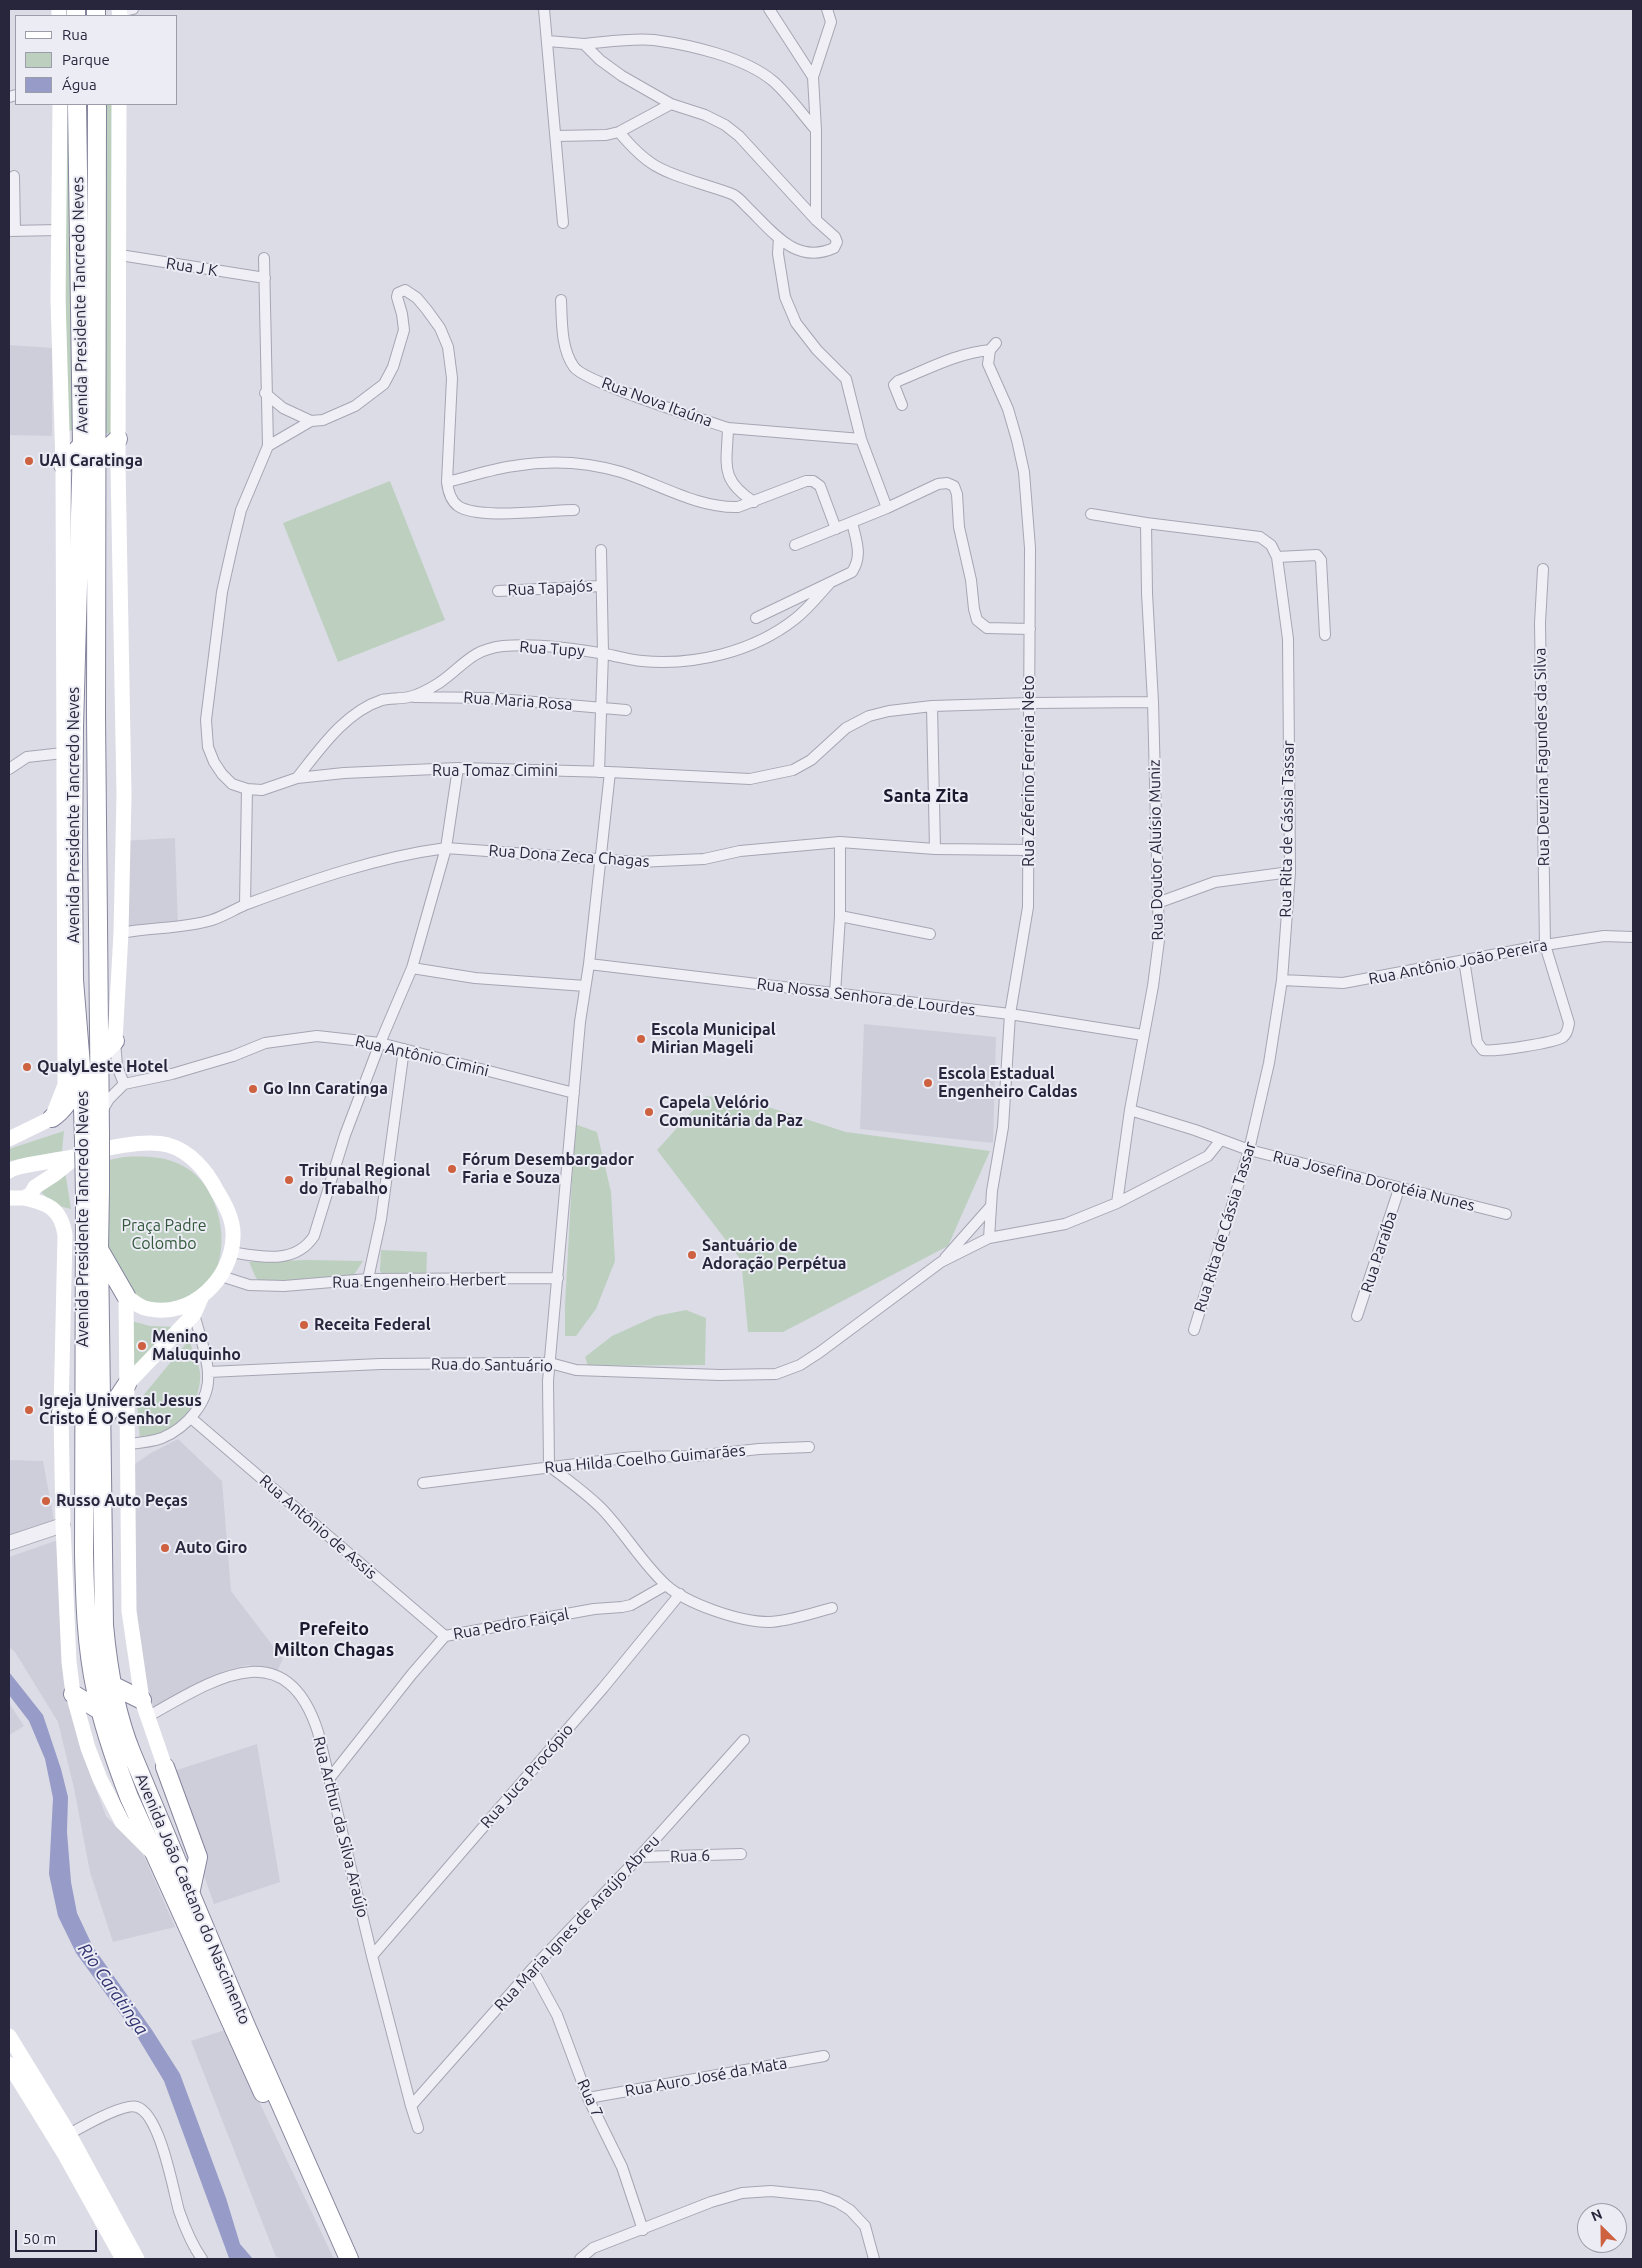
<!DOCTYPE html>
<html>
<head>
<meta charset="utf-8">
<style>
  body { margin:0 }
  #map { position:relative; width:1642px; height:2268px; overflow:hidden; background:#dcdce6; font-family:Ubuntu,sans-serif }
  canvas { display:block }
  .frame { position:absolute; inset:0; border:10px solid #27263c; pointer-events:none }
  .legend { position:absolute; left:15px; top:15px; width:162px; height:90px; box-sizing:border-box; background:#ebecf4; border:1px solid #9d9daa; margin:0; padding:6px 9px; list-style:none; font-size:15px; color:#27263c }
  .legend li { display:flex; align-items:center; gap:10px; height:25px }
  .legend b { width:25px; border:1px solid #9d9daa }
  .north { position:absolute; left:1577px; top:2203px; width:50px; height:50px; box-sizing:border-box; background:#ebecf4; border:1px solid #9d9daa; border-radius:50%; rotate:337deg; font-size:14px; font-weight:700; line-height:20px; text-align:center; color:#27263c }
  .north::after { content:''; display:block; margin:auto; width:18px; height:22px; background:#cd6140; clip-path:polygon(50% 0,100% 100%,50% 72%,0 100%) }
  .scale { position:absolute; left:15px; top:2230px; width:82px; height:22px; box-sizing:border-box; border:2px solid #27263c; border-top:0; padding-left:6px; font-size:15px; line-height:18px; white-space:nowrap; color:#27263c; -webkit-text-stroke:4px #ebecf4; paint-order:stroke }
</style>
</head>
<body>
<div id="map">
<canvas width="1642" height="2268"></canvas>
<div class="frame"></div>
<ul class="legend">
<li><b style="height:6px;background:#fff"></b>Rua</li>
<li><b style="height:14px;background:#bdd0c0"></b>Parque</li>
<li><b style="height:14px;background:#979bc7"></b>Água</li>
</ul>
<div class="north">N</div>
<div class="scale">50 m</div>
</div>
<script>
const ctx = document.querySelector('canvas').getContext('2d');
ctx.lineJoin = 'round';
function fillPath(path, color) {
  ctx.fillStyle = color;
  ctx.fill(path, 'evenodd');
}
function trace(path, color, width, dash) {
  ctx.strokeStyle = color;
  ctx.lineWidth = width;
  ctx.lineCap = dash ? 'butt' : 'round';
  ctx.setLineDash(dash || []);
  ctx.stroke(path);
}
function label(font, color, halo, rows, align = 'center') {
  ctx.font = font + ' Ubuntu,sans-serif';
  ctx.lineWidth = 4;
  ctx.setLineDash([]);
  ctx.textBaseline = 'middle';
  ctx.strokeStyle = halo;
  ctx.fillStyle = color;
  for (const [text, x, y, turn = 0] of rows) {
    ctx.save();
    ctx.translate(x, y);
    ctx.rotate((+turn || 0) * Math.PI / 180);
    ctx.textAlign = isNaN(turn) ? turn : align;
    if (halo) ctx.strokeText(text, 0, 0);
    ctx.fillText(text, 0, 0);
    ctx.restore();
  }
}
fillPath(new Path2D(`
  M9 345 52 348V436L9 435Z
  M175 838 178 930 122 932 120 841Z
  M864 1024 996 1037 993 1143 860 1129Z
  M178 1439 222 1481 231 1591 283 1659 277 1671 248 1665 227 1670 147 1710 137 1646 132 1466 151 1453Z
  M9 1460 43 1461 55 1526 9 1539Z
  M58 1540 78 1741 106 1816 143 1854 175 1927 113 1942 90 1872 74 1788 58 1722 15 1652 9 1647V1557Z
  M9 1703 24 1726 9 1735Z
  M257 1744 280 1882 214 1904 168 1773Z
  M225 2030 334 2259H284L276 2257 191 2041Z`), '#cecedb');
fillPath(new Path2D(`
  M64 104H73L76 430 67 431Z
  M104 104H112L113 434 106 433Z
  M390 481 445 620 338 662 283 523Z
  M706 1096 759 1104 846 1132 990 1151 948 1246 783 1332H748L741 1260 657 1150Z
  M575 1124 597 1132 611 1192 615 1261 596 1309 576 1336H565V1305Z
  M64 1131 62 1151 9 1161V1149Z
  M124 1157C145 1156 164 1156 183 1166 217 1183 229 1235 217 1268 214 1277 207 1286 201 1294L141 1310 109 1253 106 1227 98 1193 109 1160Z
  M65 1171 71 1209 55 1205 41 1192Z
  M381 1250 427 1252 426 1285 388 1283 380 1271Z
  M306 1260 363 1261 350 1281 264 1284 256 1278 249 1262Z
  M686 1310 706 1318 705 1365 588 1366 585 1357 612 1336 656 1316Z
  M132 1321 150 1326 180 1327 133 1378Z
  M189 1340C193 1352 202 1368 200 1381 196 1415 171 1434 140 1439L137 1403Z`), '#bdd0c0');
fillPath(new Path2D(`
  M9 1672 43 1715 61 1769 68 1797 67 1832 71 1882 77 1913 93 1947 152 2030 180 2074 226 2198 240 2244 253 2259 229 2258 164 2081 138 2038 76 1953 58 1916 49 1874 53 1798 45 1759 29 1721 9 1695Z`), '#979bc7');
const minor = new Path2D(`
  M544 9 563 223
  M769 9 813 77
  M120 12 133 9
  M548 41 584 44 600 60 622 76 671 104 705 115 725 125 739 136 816 220 835 237 837 242 834 248C796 265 774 233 748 208 744 204 739 198 734 195 725 191 714 188 705 185 662 171 649 168 619 132
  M584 44C607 42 631 38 654 40 691 45 744 57 773 81 789 95 802 114 816 130
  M9 97 16 95
  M556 136 606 135 619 132 671 104
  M14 176 15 231
  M816 220V130L813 77 831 22 827 9
  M9 231 59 230
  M779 238 778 254 785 297 796 323 817 350 846 379 861 439 887 508
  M120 255 265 278
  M264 258 268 446 241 510 233 543 222 592 206 720 208 747 214 762 222 774 232 784 247 789 262 790 297 778 344 773 458 768 610 772 750 779 793 770 811 760 846 728 869 716 889 711 932 706 1030 703 1153 702
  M561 300C562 322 561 349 574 367 586 383 702 419 728 428 727 465 719 479 754 502
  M265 393 283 408 311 421
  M902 405 894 385 898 381C928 369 957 353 990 350
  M728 428 861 439
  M268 446 311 421 323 420 355 406 384 384 393 367 404 330 402 314 397 297 398 293 405 290 417 298 427 310 440 328 448 347 452 378 447 482C469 477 491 469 514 466 549 460 587 462 621 472 659 484 697 508 738 507L806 481H813L820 486 836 529
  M447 482C448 491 450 500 458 506 479 520 548 510 574 510
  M1091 514 1146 523 1260 537 1271 545 1277 557 1288 639 1290 872 1282 980 1269 1063 1249 1150 1194 1330
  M795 545 887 508 938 484 947 483 954 486 957 494 959 527 971 580 974 609 977 620 987 628 1030 629
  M1277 557 1317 555 1321 560 1325 635
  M498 591 601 586
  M756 618 852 572C863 555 856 541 852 522
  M414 697 488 698 626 710
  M932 706 935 849
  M9 769 27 757 63 753
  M599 772 603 653 601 550
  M297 778C320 749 345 712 382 700 391 698 400 699 409 697 418 695 431 688 439 683 464 666 470 650 503 646 536 643 572 648 605 654 617 656 629 660 642 661 694 666 753 652 795 619 808 609 818 596 829 584
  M1160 902 1215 882 1290 872
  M245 905 247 789
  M840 916 930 934
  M121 933C151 927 183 929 212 920 224 916 235 909 247 904 312 880 378 857 446 848L638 862 704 859 740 851 840 842 935 849 1029 850
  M1464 960 1477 1042 1483 1050C1494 1052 1554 1043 1563 1037 1568 1033 1568 1028 1569 1023L1545 945 1540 623 1543 569
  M589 964 1010 1014 1143 1035
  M412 968 475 978 585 986
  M1282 980 1343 983 1545 945 1604 936 1633 937
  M835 994 840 916V842
  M115 1041 117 1066 124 1084
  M1130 1110 1195 1130 1249 1150 1506 1214
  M102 1111 109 1099 124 1084 172 1074 233 1056 265 1043 317 1036 380 1043 574 1093
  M1117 1203 1130 1110 1153 986 1159 940 1153 702 1147 593 1146 523
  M989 1238 992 1191 1003 1127 1010 1014 1028 907 1030 548 1024 472 1017 440 1008 409 988 364 990 350 996 343
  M231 1252C261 1257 295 1265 314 1236L345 1135 380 1043 412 968 446 848 458 768
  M945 1258 991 1206
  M221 1276 249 1285 284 1286 368 1279 558 1278
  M368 1279 381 1219 404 1049
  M1357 1316 1399 1189
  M209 1372 380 1364 527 1363H550L576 1370 720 1375 776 1374 800 1365 820 1352 941 1262 989 1238 1065 1224 1117 1203 1208 1156 1220 1141
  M191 1418 445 1636
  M128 1444C139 1443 151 1442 162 1438 186 1428 211 1401 208 1373 207 1354 199 1333 194 1314
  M549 1466 548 1381 580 1022 589 964 610 772
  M549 1466C568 1480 586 1493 602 1509 625 1533 642 1563 666 1585 687 1604 740 1622 769 1622 790 1621 812 1613 832 1608
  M423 1483 633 1457 695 1456 759 1449 809 1447
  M147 1717C210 1682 285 1629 318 1732L372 1956 411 2106 418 2128
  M329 1779 412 1674 445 1636 594 1609 622 1607 631 1605 666 1585
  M639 1857 741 1854
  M372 1956 603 1688 680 1594
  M532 1969 557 2015 588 2098 622 2167 643 2230
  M588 2098 824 2056
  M411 2106 532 1969 639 1857 744 1740
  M64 2137C76 2130 124 2102 137 2107 160 2114 173 2189 179 2211 185 2228 192 2245 202 2259
  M580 2259 593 2248 711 2202 742 2193 771 2191 820 2196 837 2202 850 2210 865 2226 874 2259`);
const tertiary = new Path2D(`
  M9 1543 63 1525`);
const trunk = new Path2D(`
  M96 9V16
  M76 16V9
  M77 104 82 445 74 727 73 861 74 980 82 1078 84 1140
  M97 104 96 715 100 1134
  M98 457 118 439
  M63 465 82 445
  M100 1056 115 1041
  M52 1118C66 1109 74 1092 82 1078
  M100 1190 99 1250 104 1625C108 1669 115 1713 132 1754L246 2026 349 2259
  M85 1196 84 1553C85 1599 86 1646 96 1691 103 1727 116 1763 129 1797L263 2093
  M100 1251 126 1296
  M61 1412 84 1413
  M101 1423 127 1384
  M112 1685 142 1700
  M73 1694 101 1711
  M165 1767 198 1857 190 1894`);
trace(minor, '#a6a5b3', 12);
trace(tertiary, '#a6a5b3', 16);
trace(trunk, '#84849d', 20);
trace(minor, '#efeff5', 10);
trace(tertiary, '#efeff5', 14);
trace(new Path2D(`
  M59 9V16
  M119 9 120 16
  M115 1041 121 933 124 795 118 465 119 104
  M9 1139 52 1118 65 1085 63 465 58 299 60 104
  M9 1171C17 1164 66 1160 82 1155 105 1148 145 1139 168 1145 190 1151 207 1171 217 1191 225 1204 234 1220 233 1237 232 1278 192 1318 149 1309 140 1308 133 1301 126 1296
  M9 1198H24L31 1194 35 1187 55 1174 75 1158
  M24 1198C47 1203 61 1208 65 1235L61 1412 63 1525 69 1662 73 1694 88 1748 100 1779 122 1822 152 1852
  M126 1296 129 1611 142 1700 165 1767
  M127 1384 194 1314 202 1296
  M9 2036 69 2134 137 2259
  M9 2064 64 2153 123 2259`), '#fff', 15);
trace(trunk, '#fff', 18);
const trunkBridge = new Path2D(`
  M100 1134V1190
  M84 1140 85 1196`);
trace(trunkBridge, '#84849d', 20, []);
trace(trunkBridge, '#fff', 18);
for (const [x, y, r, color] of [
  [29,461,5,"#cd6140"],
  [641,1039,5,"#cd6140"],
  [27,1067,5,"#cd6140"],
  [928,1083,5,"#cd6140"],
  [253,1089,5,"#cd6140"],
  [649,1112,5,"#cd6140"],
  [452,1169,5,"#cd6140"],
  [289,1180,5,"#cd6140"],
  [692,1255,5,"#cd6140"],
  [304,1325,5,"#cd6140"],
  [142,1346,5,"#cd6140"],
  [29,1410,5,"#cd6140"],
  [46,1501,5,"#cd6140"],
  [165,1548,5,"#cd6140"]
]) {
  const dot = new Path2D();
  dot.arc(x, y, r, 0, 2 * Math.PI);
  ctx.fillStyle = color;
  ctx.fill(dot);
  trace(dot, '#ebecf4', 2);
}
label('16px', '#27263c', '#ebecf4', [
  ["Rua J K",192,267,9],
  ["Avenida Presidente Tancredo Neves",80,305,-91],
  ["Rua Nova Itaúna",657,402,20],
  ["Rua Tapajós",550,588,-3],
  ["Rua Tupy",552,649,4],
  ["Rua Maria Rosa",518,701,4],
  ["Rua Deuzina Fagundes da Silva",1542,757,-91],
  ["Rua Tomaz Cimini",495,771],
  ["Rua Zeferino Ferreira Neto",1029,771,-90],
  ["Avenida Presidente Tancredo Neves",74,815,-90],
  ["Rua Rita de Cássia Tassar",1287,829,-89],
  ["Rua Doutor Aluísio Muniz",1156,850,-91],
  ["Rua Dona Zeca Chagas",569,856,4],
  ["Rua Antônio João Pereira",1458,962,-11],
  ["Rua Nossa Senhora de Lourdes",866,997,7],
  ["Rua Antônio Cimini",422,1056,13],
  ["Rua Josefina Dorotéia Nunes",1374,1181,14],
  ["Avenida Presidente Tancredo Neves",83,1219,-90],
  ["Rua Rita de Cássia Tassar",1225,1227,-73],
  ["Rua Paraíba",1379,1252,-72],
  ["Rua Engenheiro Herbert",419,1281,-1],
  ["Rua do Santuário",492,1365,1],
  ["Rua Hilda Coelho Guimarães",645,1459,-5],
  ["Rua Antônio de Assis",318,1527,41],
  ["Rua Pedro Faiçal",511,1624,-10],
  ["Rua Juca Procópio",527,1776,-49],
  ["Rua Arthur da Silva Araújo",341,1827,76],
  ["Rua 6",690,1856,-2],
  ["Avenida João Caetano do Nascimento",193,1899,67],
  ["Rua Maria Ignes de Araújo Abreu",577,1923,-47],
  ["Rua Auro José da Mata",706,2077,-10],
  ["Rua 7",590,2098,66]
]);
label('bold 16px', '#27263c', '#ebecf4', [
  ["UAI Caratinga",39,461],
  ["Escola Municipal",651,1030],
  ["Mirian Mageli",651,1048],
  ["QualyLeste Hotel",37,1067],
  ["Escola Estadual",938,1074],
  ["Engenheiro Caldas",938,1092],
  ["Go Inn Caratinga",263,1089],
  ["Capela Velório",659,1103],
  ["Comunitária da Paz",659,1121],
  ["Fórum Desembargador",462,1160],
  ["Faria e Souza",462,1178],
  ["Tribunal Regional",299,1171],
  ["do Trabalho",299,1189],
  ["Santuário de",702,1246],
  ["Adoração Perpétua",702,1264],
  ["Receita Federal",314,1325],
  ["Menino",152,1337],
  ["Maluquinho",152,1355],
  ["Igreja Universal Jesus",39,1401],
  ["Cristo É O Senhor",39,1419],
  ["Russo Auto Peças",56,1501],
  ["Auto Giro",175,1548]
], 'left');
label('16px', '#33583b', '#ebecf4', [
  ["Praça Padre",164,1226],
  ["Colombo",164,1244]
]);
label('bold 18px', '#19182d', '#ebecf4', [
  ["Santa Zita",926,796],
  ["Prefeito",334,1629],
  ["Milton Chagas",334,1650]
]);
label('italic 18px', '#313470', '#ebecf4', [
  ["Rio Caratinga",113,1989,55]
]);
</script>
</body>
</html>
